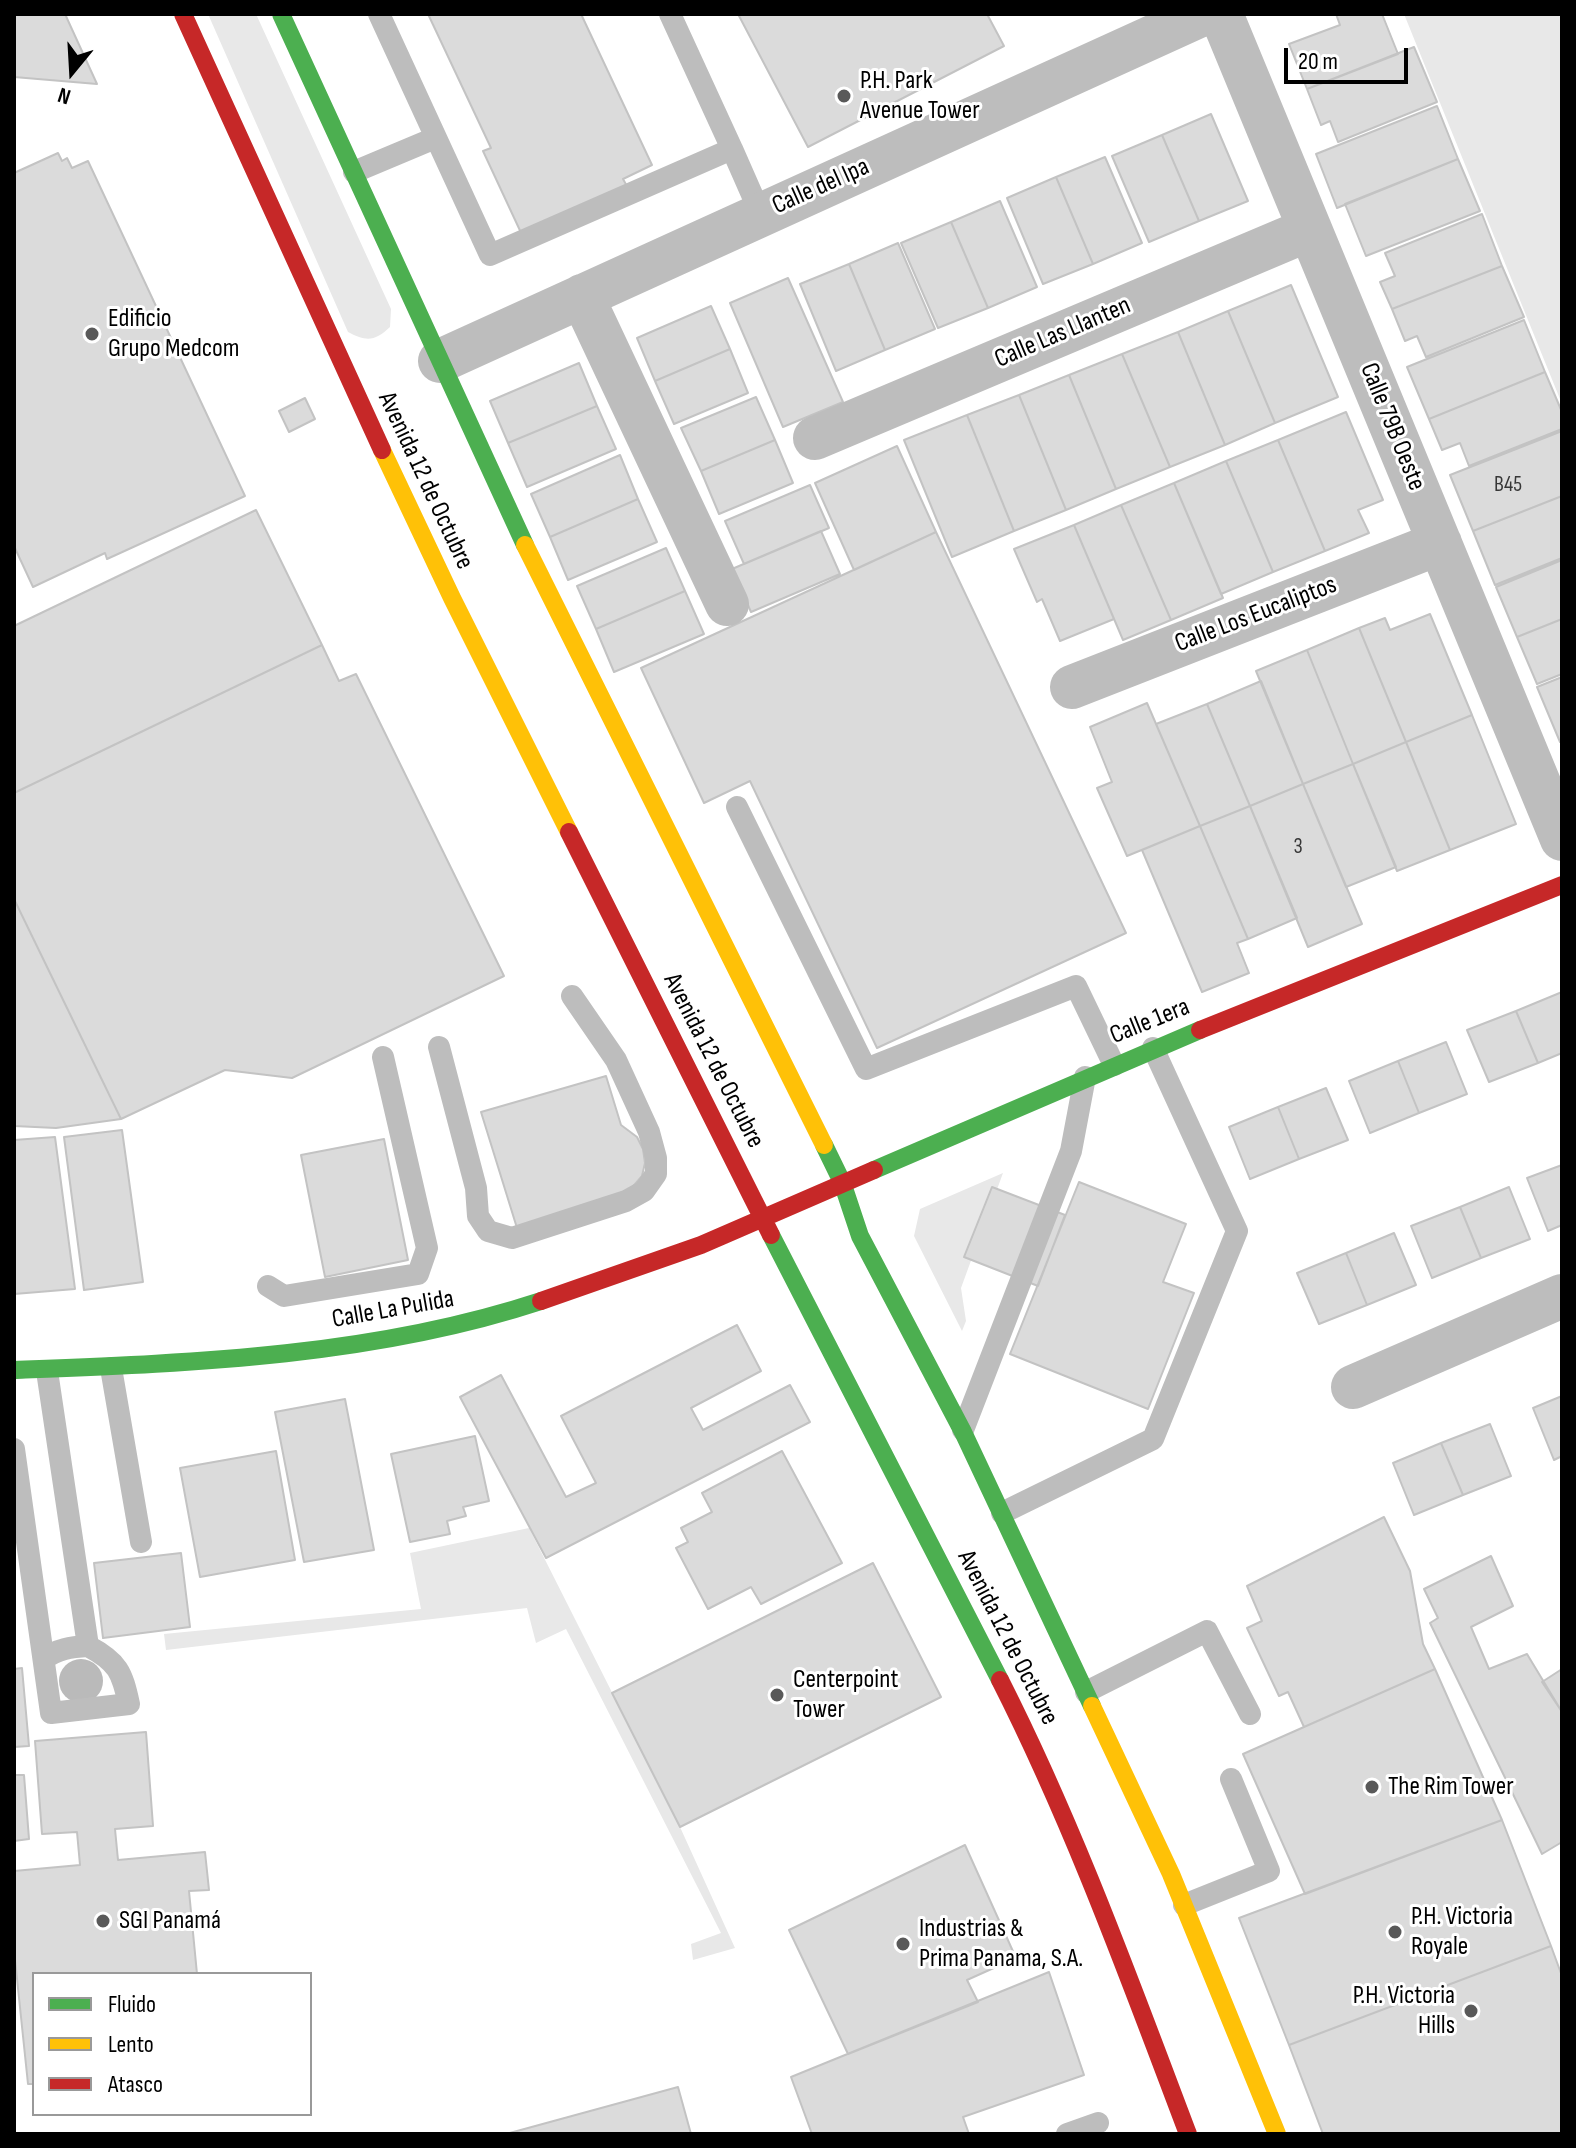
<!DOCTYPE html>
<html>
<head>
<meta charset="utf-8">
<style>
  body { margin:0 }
  #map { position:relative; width:1576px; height:2148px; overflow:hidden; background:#fff; font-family:"Sofia Sans Condensed",sans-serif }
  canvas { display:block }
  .frame { position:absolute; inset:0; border:16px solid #000; pointer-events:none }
  .legend { position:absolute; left:32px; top:1972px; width:280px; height:144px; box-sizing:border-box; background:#fff; border:2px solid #999; margin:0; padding:10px 14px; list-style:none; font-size:24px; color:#000 }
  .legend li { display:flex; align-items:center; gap:16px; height:40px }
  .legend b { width:40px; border:2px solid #999 }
  .north { position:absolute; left:32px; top:32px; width:80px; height:80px; -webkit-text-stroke:6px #fff; paint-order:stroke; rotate:198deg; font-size:22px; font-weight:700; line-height:32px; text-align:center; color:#000 }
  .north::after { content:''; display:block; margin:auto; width:28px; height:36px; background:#000; clip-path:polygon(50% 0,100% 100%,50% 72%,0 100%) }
  .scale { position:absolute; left:1284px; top:48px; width:124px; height:36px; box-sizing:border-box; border:4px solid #000; border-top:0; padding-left:10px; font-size:24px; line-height:28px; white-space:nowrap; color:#000; -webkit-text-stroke:6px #fff; paint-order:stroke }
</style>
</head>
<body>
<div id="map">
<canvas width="1576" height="2148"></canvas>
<div class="frame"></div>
<ul class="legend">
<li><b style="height:10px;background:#4caf50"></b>Fluido</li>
<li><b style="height:10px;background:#ffc107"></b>Lento</li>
<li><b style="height:10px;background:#c62828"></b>Atasco</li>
</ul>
<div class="north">N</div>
<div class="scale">20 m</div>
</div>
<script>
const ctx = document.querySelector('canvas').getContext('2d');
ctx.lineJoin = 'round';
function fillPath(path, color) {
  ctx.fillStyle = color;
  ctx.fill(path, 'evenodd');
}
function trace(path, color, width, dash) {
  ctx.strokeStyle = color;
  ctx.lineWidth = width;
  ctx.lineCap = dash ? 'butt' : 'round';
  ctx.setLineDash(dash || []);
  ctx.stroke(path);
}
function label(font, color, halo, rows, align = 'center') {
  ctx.font = font + ' "Sofia Sans Condensed",sans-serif';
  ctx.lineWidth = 6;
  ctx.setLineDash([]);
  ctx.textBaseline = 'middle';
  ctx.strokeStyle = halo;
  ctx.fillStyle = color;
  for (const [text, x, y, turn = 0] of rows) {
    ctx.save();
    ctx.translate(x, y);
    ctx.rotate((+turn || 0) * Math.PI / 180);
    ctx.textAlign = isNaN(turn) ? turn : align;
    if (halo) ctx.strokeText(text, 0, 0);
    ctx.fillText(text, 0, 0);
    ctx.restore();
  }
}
fillPath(new Path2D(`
  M208 14H256L391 309 390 327C375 341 367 342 348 332Z
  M1404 14H1562V404Z
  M1003 1173 961 1288 966 1321 962 1331 914 1236 920 1209Z
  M529 1528 680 1827 735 1948 693 1960 691 1944 721 1933 566 1629 536 1643 527 1608 166 1650 164 1634 421 1609 410 1553Z`), '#e8e8e8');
fillPath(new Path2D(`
  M59 1681a22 22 0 1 1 44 0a22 22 0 1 1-44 0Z`), '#bababa');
const building = new Path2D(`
  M14 14H65L97 84 14 77Z
  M428 14H581L652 165 623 179 628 188 523 237 483 151 491 148Z
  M738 14H987L1004 46 808 147Z
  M1336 14H1382L1398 54 1307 89 1289 44 1340 25Z
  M1414 47 1437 102 1338 142 1330 121 1321 125 1307 89Z
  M1437 106 1458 159 1337 208 1316 154Z
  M1211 114 1248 201 1199 221 1162 135Z
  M1162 135 1199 221 1149 242 1112 156Z
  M58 153 62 161 67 158 72 168 88 161 245 496 107 559 105 553 33 587 14 546V173Z
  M1105 157 1142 243 1093 264 1056 177Z
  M1458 159 1480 211 1366 256 1345 204Z
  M1056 177 1093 264 1043 284 1007 198Z
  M1000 201 1037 287 988 308 951 222Z
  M1482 214 1502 266 1392 309 1380 282 1395 276 1385 253Z
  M951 222 988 308 938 328 901 243Z
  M898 243 935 329 885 350 849 264Z
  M849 264 885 350 836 371 800 284Z
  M1502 266 1524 317 1426 357 1417 336 1405 341 1392 309Z
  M788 278 843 402 783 427 730 303Z
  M1291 285 1338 397 1275 423 1228 311Z
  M711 306 730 349 655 381 637 338Z
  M1228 311 1275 423 1225 445 1178 332Z
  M1524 320 1545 372 1429 419 1407 367Z
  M1178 332 1225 445 1170 467 1122 354Z
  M730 349 748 393 674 424 655 381Z
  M1122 354 1170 467 1116 489 1069 375Z
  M579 363 597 406 508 443 490 401Z
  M1545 372 1562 412V429L1469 466 1460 443 1442 450 1429 419Z
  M1069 375 1116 489 1066 510 1019 395Z
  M1019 395 1066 510 1014 531 967 415Z
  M756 397 775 440 701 471 681 428Z
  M305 398 315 419 289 432 279 411Z
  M597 406 616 449 527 487 508 443Z
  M1346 412 1383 500 1358 510 1369 533 1325 551 1278 440Z
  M967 415 1014 531 952 557 904 440Z
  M1562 431V496L1473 531 1450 475Z
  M775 440 793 483 719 514 701 471Z
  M1278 440 1325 551 1273 572 1226 461Z
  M897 446 936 532 854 570 815 483Z
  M620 455 638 499 550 537 531 494Z
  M1226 461 1273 572 1221 594 1174 483Z
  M1174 483 1223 598 1171 620 1121 505Z
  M810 485 829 528 744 564 725 521Z
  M1562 496V558L1495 585 1473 531Z
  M638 499 657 542 568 580 550 537Z
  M1121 505 1171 620 1123 640 1074 525Z
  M256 510 322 645 14 793V626Z
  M1074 525 1114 619 1060 641 1042 599 1037 602 1014 549Z
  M821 531 840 574 751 612 732 569Z
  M936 532 1126 933 877 1048 750 781 704 803 641 668Z
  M666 548 685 591 596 629 577 586Z
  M1562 560V619L1517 637 1496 587Z
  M685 591 704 634 614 672 596 629Z
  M1430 614 1472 715 1406 742 1359 628 1385 618 1390 630Z
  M1562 619V674L1537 684 1517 637Z
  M1359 628 1406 742 1353 764 1307 650Z
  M322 645 339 681 356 674 504 976 292 1078 225 1070 121 1119 14 899V793Z
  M1307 650 1353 764 1303 784 1256 671Z
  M1562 677V741L1560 742 1537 687Z
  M1261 681 1303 784 1250 806 1207 704Z
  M1147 703 1200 826 1127 856 1097 788 1112 782 1090 727Z
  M1207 704 1250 806 1200 826 1156 724Z
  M1472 715 1516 824 1450 850 1406 742Z
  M1406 742 1450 850 1397 871 1353 764Z
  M1353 764 1396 867 1346 887 1303 784Z
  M1303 784 1362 924 1308 947 1250 806Z
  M1250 806 1297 918 1248 939 1200 826Z
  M1200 826 1248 939 1237 943 1249 973 1202 992 1142 850Z
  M14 899 121 1119 56 1128 14 1126Z
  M1562 992V1053L1538 1063 1516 1011Z
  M1516 1011 1538 1063 1489 1082 1467 1030Z
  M1446 1042 1467 1094 1419 1113 1398 1061Z
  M1398 1061 1419 1113 1370 1133 1349 1081Z
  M606 1076 621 1125 637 1137 643 1149 645 1163 642 1176 624 1197 517 1228 481 1112Z
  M1326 1088 1348 1140 1299 1159 1278 1107Z
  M1278 1107 1299 1159 1250 1179 1229 1127Z
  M122 1130 143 1282 84 1290 64 1137Z
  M55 1137 75 1289 14 1294V1140Z
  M384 1139 408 1260 325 1277 301 1155Z
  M1562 1165V1225L1548 1231 1527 1178Z
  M1079 1182 1186 1224 1163 1282 1194 1293 1148 1409 1010 1354Z
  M992 1187 1065 1215 1038 1286 964 1257Z
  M1509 1187 1530 1239 1481 1258 1460 1207Z
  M1460 1207 1481 1258 1432 1278 1411 1226Z
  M1394 1233 1416 1285 1367 1305 1346 1253Z
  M1346 1253 1367 1305 1319 1324 1297 1273Z
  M737 1325 761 1371 691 1408 703 1430 790 1385 810 1422 546 1558 460 1397 501 1375 566 1497 596 1483 561 1416Z
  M1562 1396V1456L1554 1460 1533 1408Z
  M345 1399 374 1550 304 1562 275 1412Z
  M1490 1424 1511 1476 1463 1495 1441 1443Z
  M475 1436 489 1501 463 1507 466 1516 447 1521 450 1534 410 1542 391 1454Z
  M1441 1443 1463 1495 1414 1515 1393 1463Z
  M276 1451 295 1560 200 1577 180 1468Z
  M782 1451 842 1563 761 1604 751 1587 708 1609 676 1548 688 1542 681 1528 712 1512 702 1493Z
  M1384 1517 1410 1571 1423 1644 1435 1669 1304 1727 1288 1692 1279 1696 1247 1628 1262 1621 1247 1586Z
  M181 1553 190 1627 103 1638 94 1563Z
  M1491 1556 1513 1606 1471 1627 1489 1669 1527 1654 1562 1712V1842L1542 1854 1430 1623 1438 1618 1424 1589Z
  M873 1563 941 1697 680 1827 612 1693Z
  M22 1668 29 1746 14 1747V1669Z
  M1435 1669 1502 1820 1305 1894 1243 1754Z
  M1562 1669V1712L1542 1682Z
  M146 1732 153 1826 115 1829 118 1860 205 1852 209 1890 189 1891 197 1974H34V2084H28L14 1950V1871L80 1865 77 1832 42 1834 35 1741Z
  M14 1775H24L29 1839 14 1841Z
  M1502 1820 1551 1946 1289 2045 1239 1918Z
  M965 1845 1016 1958 967 1980 978 2002 848 2054 789 1930Z
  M1551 1946 1562 1976V2134H1323L1289 2045Z
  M1049 1972 1084 2075 963 2117 969 2134H812L791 2077Z
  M678 2087 691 2134H506Z`);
fillPath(building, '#dbdbdb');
trace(building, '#c3c3c3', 2);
trace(new Path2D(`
  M379 14 490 255 732 149 761 215
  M670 14 732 149
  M354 172 435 138
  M737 807 866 1069 1076 986 1114 1065
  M439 1047 476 1188 478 1216 488 1231 512 1238 626 1201 644 1191 656 1174V1158L649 1132 616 1060 572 996
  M268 1286 284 1296 418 1274 427 1248 383 1057
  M111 1368 141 1542
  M963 1430 1071 1151 1085 1077
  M14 1449 51 1713 129 1704C122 1672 118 1662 88 1646L47 1371
  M1002 1513 1153 1439 1237 1231 1153 1048
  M44 1659C57 1649 71 1647 88 1646
  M1086 1692 1207 1631 1250 1714
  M1184 1905 1269 1871 1231 1779
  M1067 2134 1098 2123`), '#bdbdbd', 22);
trace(new Path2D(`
  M1221 14 1562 839
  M582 296 727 604
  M440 361 1203 14
  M815 438 1310 229
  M1072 687 1440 543
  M1353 1387 1562 1296`), '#bdbdbd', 44);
trace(new Path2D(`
  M281 14 525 545
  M824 1145 842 1182 860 1236 963 1432 1092 1706
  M874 1170 1200 1030
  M771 1235 1000 1680
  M14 1370C191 1363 371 1357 541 1301`), '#4caf50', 18);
trace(new Path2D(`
  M382 450 452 598 569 832
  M525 545 824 1145
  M1092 1706 1171 1874 1277 2134`), '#ffc107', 18);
trace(new Path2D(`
  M183 14 382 450
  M569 832 771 1235
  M1200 1030 1562 885
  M541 1301 701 1245 874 1170
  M1000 1680C1074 1826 1130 1981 1188 2134`), '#c62828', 18);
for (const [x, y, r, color] of [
  [844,96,8,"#595959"],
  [92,334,8,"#595959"],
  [777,1695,8,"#595959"],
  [1372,1787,8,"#595959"],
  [103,1921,8,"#595959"],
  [1395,1932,8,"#595959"],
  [903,1944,8,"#595959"],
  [1471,2011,8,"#595959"]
]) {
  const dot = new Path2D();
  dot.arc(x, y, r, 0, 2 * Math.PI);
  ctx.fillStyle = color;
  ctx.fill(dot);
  trace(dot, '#fff', 3);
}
label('22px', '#373737', null, [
  ["B45",1508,485],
  ["3",1298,847]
]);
label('26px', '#000', '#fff', [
  ["P.H. Park",860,81],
  ["Avenue Tower",860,111],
  ["Edificio",108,319],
  ["Grupo Medcom",108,349],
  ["Centerpoint",793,1680],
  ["Tower",793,1710],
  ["The Rim Tower",1388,1787],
  ["P.H. Victoria",1411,1917],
  ["Royale",1411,1947],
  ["SGI Panamá",119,1921],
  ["Industrias &",919,1929],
  ["Prima Panama, S.A.",919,1959],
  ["P.H. Victoria",1455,1996,"right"],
  ["Hills",1455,2026,"right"]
], 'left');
label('26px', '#000', '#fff', [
  ["Calle del Ipa",821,187,-24],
  ["Calle Las Llanten",1063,333,-23],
  ["Calle 79B Oeste",1392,427,68],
  ["Avenida 12 de Octubre",425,481,65],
  ["Calle Los Eucaliptos",1256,615,-21],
  ["Calle 1era",1150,1022,-22],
  ["Avenida 12 de Octubre",713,1061,63],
  ["Calle La Pulida",393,1310,-10],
  ["Avenida 12 de Octubre",1007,1638,63]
]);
</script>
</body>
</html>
